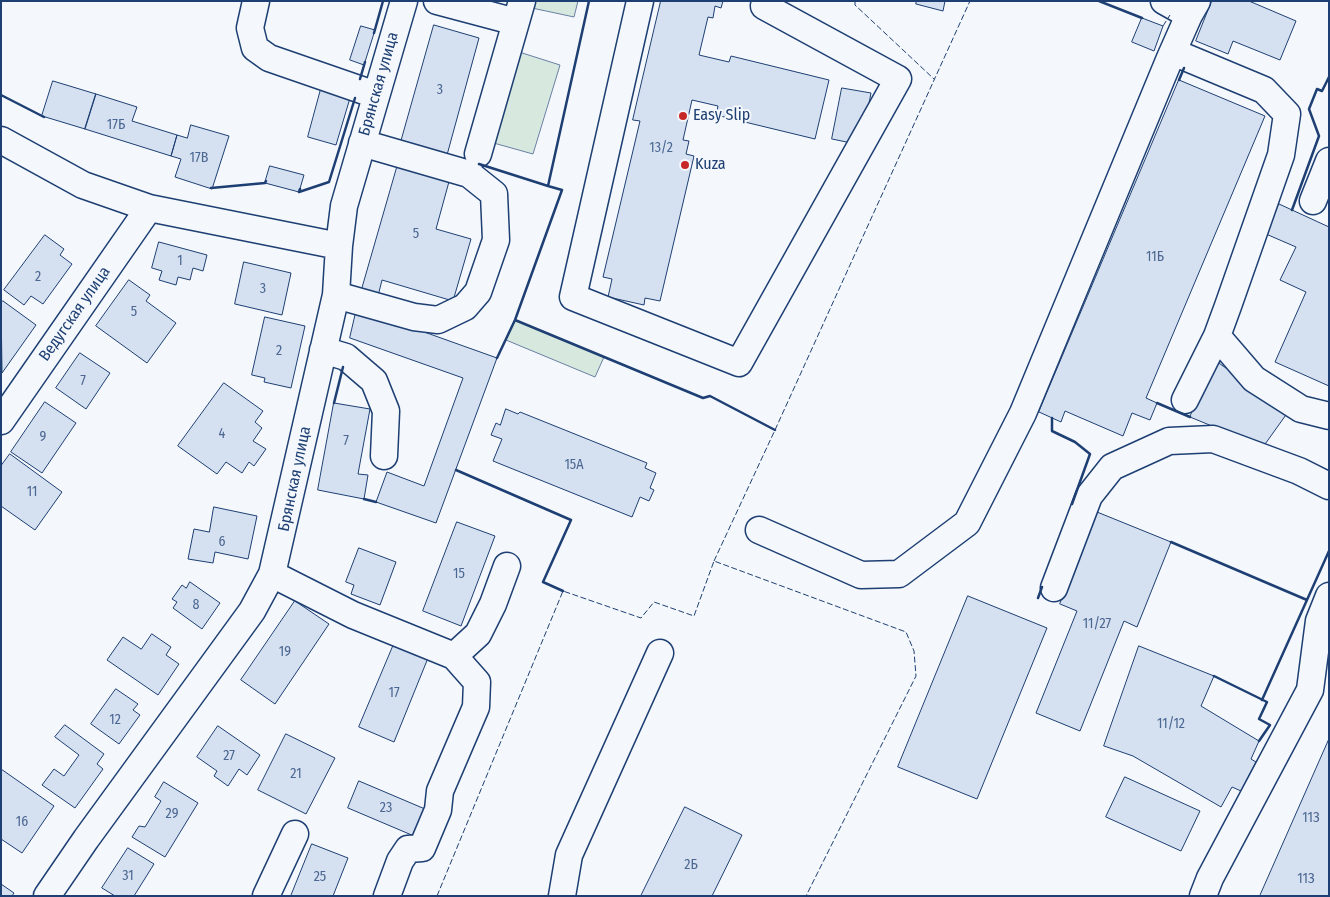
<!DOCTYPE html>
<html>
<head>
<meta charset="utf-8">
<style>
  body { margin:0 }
  #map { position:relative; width:1330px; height:897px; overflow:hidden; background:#f4f7fb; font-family:"Fira Sans Condensed",sans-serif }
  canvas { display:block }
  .frame { position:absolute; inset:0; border:2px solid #1d3f73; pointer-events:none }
</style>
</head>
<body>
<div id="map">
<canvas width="1330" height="897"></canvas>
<div class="frame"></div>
</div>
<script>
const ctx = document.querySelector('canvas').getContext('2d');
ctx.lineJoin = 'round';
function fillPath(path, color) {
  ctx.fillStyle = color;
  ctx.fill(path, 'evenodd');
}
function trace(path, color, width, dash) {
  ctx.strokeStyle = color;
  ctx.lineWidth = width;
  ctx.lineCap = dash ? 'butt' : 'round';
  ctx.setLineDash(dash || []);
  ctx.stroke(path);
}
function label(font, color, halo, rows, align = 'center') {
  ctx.font = font + ' "Fira Sans Condensed",sans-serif';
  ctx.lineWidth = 4;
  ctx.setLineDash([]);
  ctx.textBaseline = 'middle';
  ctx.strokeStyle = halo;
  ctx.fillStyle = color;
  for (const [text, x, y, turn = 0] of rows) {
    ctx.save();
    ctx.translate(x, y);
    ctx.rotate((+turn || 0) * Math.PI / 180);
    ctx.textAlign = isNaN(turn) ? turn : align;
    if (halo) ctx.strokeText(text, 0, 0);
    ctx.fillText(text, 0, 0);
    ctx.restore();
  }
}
const green = new Path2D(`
  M534 1H578L574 17 532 8Z
  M516 51 560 65 533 154 490 142Z
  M515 320 604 357 595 377 506 340Z`);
fillPath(green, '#d7e8df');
trace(green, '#687fa3', 1);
const building = new Path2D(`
  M661 1H723L721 8 715 6 713 18 708 17 699 55 729 62 731 56 829 80 815 139 716 115 718 106 692 100 683 140 689 141 686 154 694 156 660 301 645 298 644 305 608 297 612 279 603 277 640 121 633 120Z
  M917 1H945L943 11 916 4Z
  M1212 1H1249L1296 21 1280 60 1233 41 1228 54 1196 41Z
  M1142 18 1163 26 1154 51 1132 42Z
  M434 25 479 38 447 155 401 142Z
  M361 26 375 30 364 65 350 60Z
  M1179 80 1265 116 1146 398 1157 403 1150 420 1132 413 1123 436 1065 411 1061 422 1039 412Z
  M53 81 96 94 85 129 42 116Z
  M842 88 871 93 861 145 832 139Z
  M321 89 350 98 336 145 308 137Z
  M96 94 137 107 132 121 177 135 171 156 85 129Z
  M191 125 229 136 212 189 175 177 181 159 171 156 177 135 187 138Z
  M398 164 450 178 436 229 471 239 453 301 382 280 377 300 360 296Z
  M270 166 304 175 299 192 265 183Z
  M1279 204 1329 227V386L1275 362 1306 292 1280 280 1296 247 1266 234Z
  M45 235 64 249 60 255 72 264 43 304 31 296 24 305 4 290Z
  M159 242 207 255 203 271 193 268 190 280 178 277 176 285 159 280 162 271 152 268Z
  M244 262 291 273 282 315 235 304Z
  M129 280 150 295 146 301 176 323 147 363 96 326Z
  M3 301 36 325 2 373 1 303Z
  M357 308 497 358 436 523 376 502 387 472 424 486 463 378 350 338Z
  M265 317 305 326 291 388 264 382 265 378 252 375Z
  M80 353 110 373 86 409 56 388Z
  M1216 361 1288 412 1263 447 1190 417Z
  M224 383 263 411 255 422 262 428 253 441 266 449 254 466 249 462 242 473 226 462 217 474 178 446Z
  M45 402 76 423 42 473 11 452Z
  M334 403 370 409 358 474 368 475 364 499 318 490Z
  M506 409 518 414 520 412 647 463 645 468 656 473 650 488 654 490 649 501 640 497 632 517 493 461 502 439 491 435 496 423 500 425Z
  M10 454 62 492 35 530 1 506V466Z
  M214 507 257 516 248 559 215 552 213 563 188 559 194 529 209 532Z
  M1097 512 1171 542 1137 627 1124 621 1080 731 1036 713 1077 611 1060 604Z
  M457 522 495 536 461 626 423 611Z
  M359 548 396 562 380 605 351 594 354 585 346 582Z
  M190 582 220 603 202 629 173 608 177 602 172 599 182 585 186 588Z
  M968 596 1047 628 977 799 898 767Z
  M295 601 329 624 275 704 241 680Z
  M152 634 171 647 166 655 179 664 158 695 107 660 123 637 141 649Z
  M394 644 428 658 394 742 359 727Z
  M1139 646 1214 676 1201 706 1259 741 1251 759 1256 762 1241 791 1232 787 1221 807 1133 756 1104 746Z
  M116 689 138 704 133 710 140 715 119 744 91 724Z
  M65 725 104 754 97 764 103 769 75 808 42 785 54 769 64 776 79 755 55 737Z
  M218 726 260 755 247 775 239 769 228 786 214 776 217 771 197 757Z
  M286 734 335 758 306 814 258 790Z
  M1329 739V896H1260Z
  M1 769 54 806 22 853 1 839Z
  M1125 777 1200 811 1181 851 1106 817Z
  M359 781 425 809 414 836 348 808Z
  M164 782 198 803 165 857 132 837 139 826 145 827 161 801 155 797Z
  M685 807 742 835 712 896H641Z
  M312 844 348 858 333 896H291Z
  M128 848 154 864 134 896H115L102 888Z
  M1 884 14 893 12 896H1Z`);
fillPath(building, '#d5e0f0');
trace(building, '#1d3f73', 1);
const minor = new Path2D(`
  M256 1 250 28 255 48 269 58 376 95
  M437 1 516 22
  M640 1 573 297 739 363 898 79 764 6 765 1
  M1164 1 1189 15
  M1173 52 1264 90 1287 114 1281 155 1228 306 1217 336 1185 400
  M1 140 83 185 149 208 339 246
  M478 154 522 1
  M1313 201 1329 161
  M336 295 414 317 438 320 465 307 478 292 496 240 494 194 469 174 362 143
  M1217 336 1254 379 1301 409 1329 416
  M323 350 346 357 374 381 386 411 384 456
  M1 421 149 208
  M759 530 861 575 899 574 967 523 1023 413 1170 58 1189 15 1197 1
  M272 574 353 615 454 656 477 682 476 707 440 791 438 810 422 848 408 849 400 861 387 896
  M1054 588 1089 496 1112 467 1169 441 1213 439 1299 471 1329 486
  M454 656 478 634 493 604 507 566
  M47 896 86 839 252 611 272 574 336 295 339 246 344 206 404 1
  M266 896 295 834
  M562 896 569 855 660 653
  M1203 896 1210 878 1310 690 1319 621 1329 596`);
trace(minor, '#1d3f73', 29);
trace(minor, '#f4f7fb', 26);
trace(new Path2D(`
  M855 1V5L934 79
  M1163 26 1170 15
  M714 561 775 430 970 1
  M437 896 563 591 641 618 654 602 694 616 714 561 906 632 914 651 916 676 806 896`), '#1d3f73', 1, [6, 2.5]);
trace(new Path2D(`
  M1099 1 1142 18
  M374 33 383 1
  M360 79 365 62
  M1179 80 1184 68
  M1 95 44 117
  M479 164 548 186
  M211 188 265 183 266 181
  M300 189 299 192 329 182 355 98
  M1292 210 1319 136 1309 109 1317 89 1322 91 1329 77
  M515 320 703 398 710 396 775 430
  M497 358 515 320 562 190 548 186 589 1
  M334 403 343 367
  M1157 403 1190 417
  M1052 418V431L1075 442 1090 454 1072 504
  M456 470 571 520 543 582 563 591
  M364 499 376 502
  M1171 542 1307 600
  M1038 598 1042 587
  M1214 676 1267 702 1259 719 1270 725 1259 741
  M1262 700 1329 551`), '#1d3f73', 2.5);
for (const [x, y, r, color] of [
  [683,116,5,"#c62828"],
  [685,165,5,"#c62828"]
]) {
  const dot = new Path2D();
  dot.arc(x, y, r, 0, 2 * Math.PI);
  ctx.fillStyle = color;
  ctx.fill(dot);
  trace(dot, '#f4f7fb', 2);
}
label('14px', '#4b6792', null, [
  ["3",440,90],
  ["17Б",116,125],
  ["13/2",661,148],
  ["17В",199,158],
  ["5",416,234],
  ["11Б",1155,257],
  ["1",180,261],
  ["2",38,277],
  ["3",263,289],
  ["5",134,312],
  ["2",279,351],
  ["7",83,381],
  ["4",222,434],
  ["9",43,437],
  ["7",346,441],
  ["15А",574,465],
  ["11",32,492],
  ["6",222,542],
  ["15",459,574],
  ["8",196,605],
  ["11/27",1097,624],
  ["19",285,652],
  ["17",394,693],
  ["12",115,720],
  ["11/12",1171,724],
  ["27",229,756],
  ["21",296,774],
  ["23",386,808],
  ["29",172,814],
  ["11З",1311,818],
  ["16",22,822],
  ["2Б",691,865],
  ["31",128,876],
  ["25",320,877],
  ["11З",1306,879]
]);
label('16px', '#1d3f73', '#f4f7fb', [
  ["Брянская улица",379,84,-74],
  ["Ведугская улица",75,314,-55],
  ["Брянская улица",295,479,-78]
]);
label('16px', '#1d3f73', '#f4f7fb', [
  ["Easy Slip",693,116],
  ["Kuza",695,165]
], 'left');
</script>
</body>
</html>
